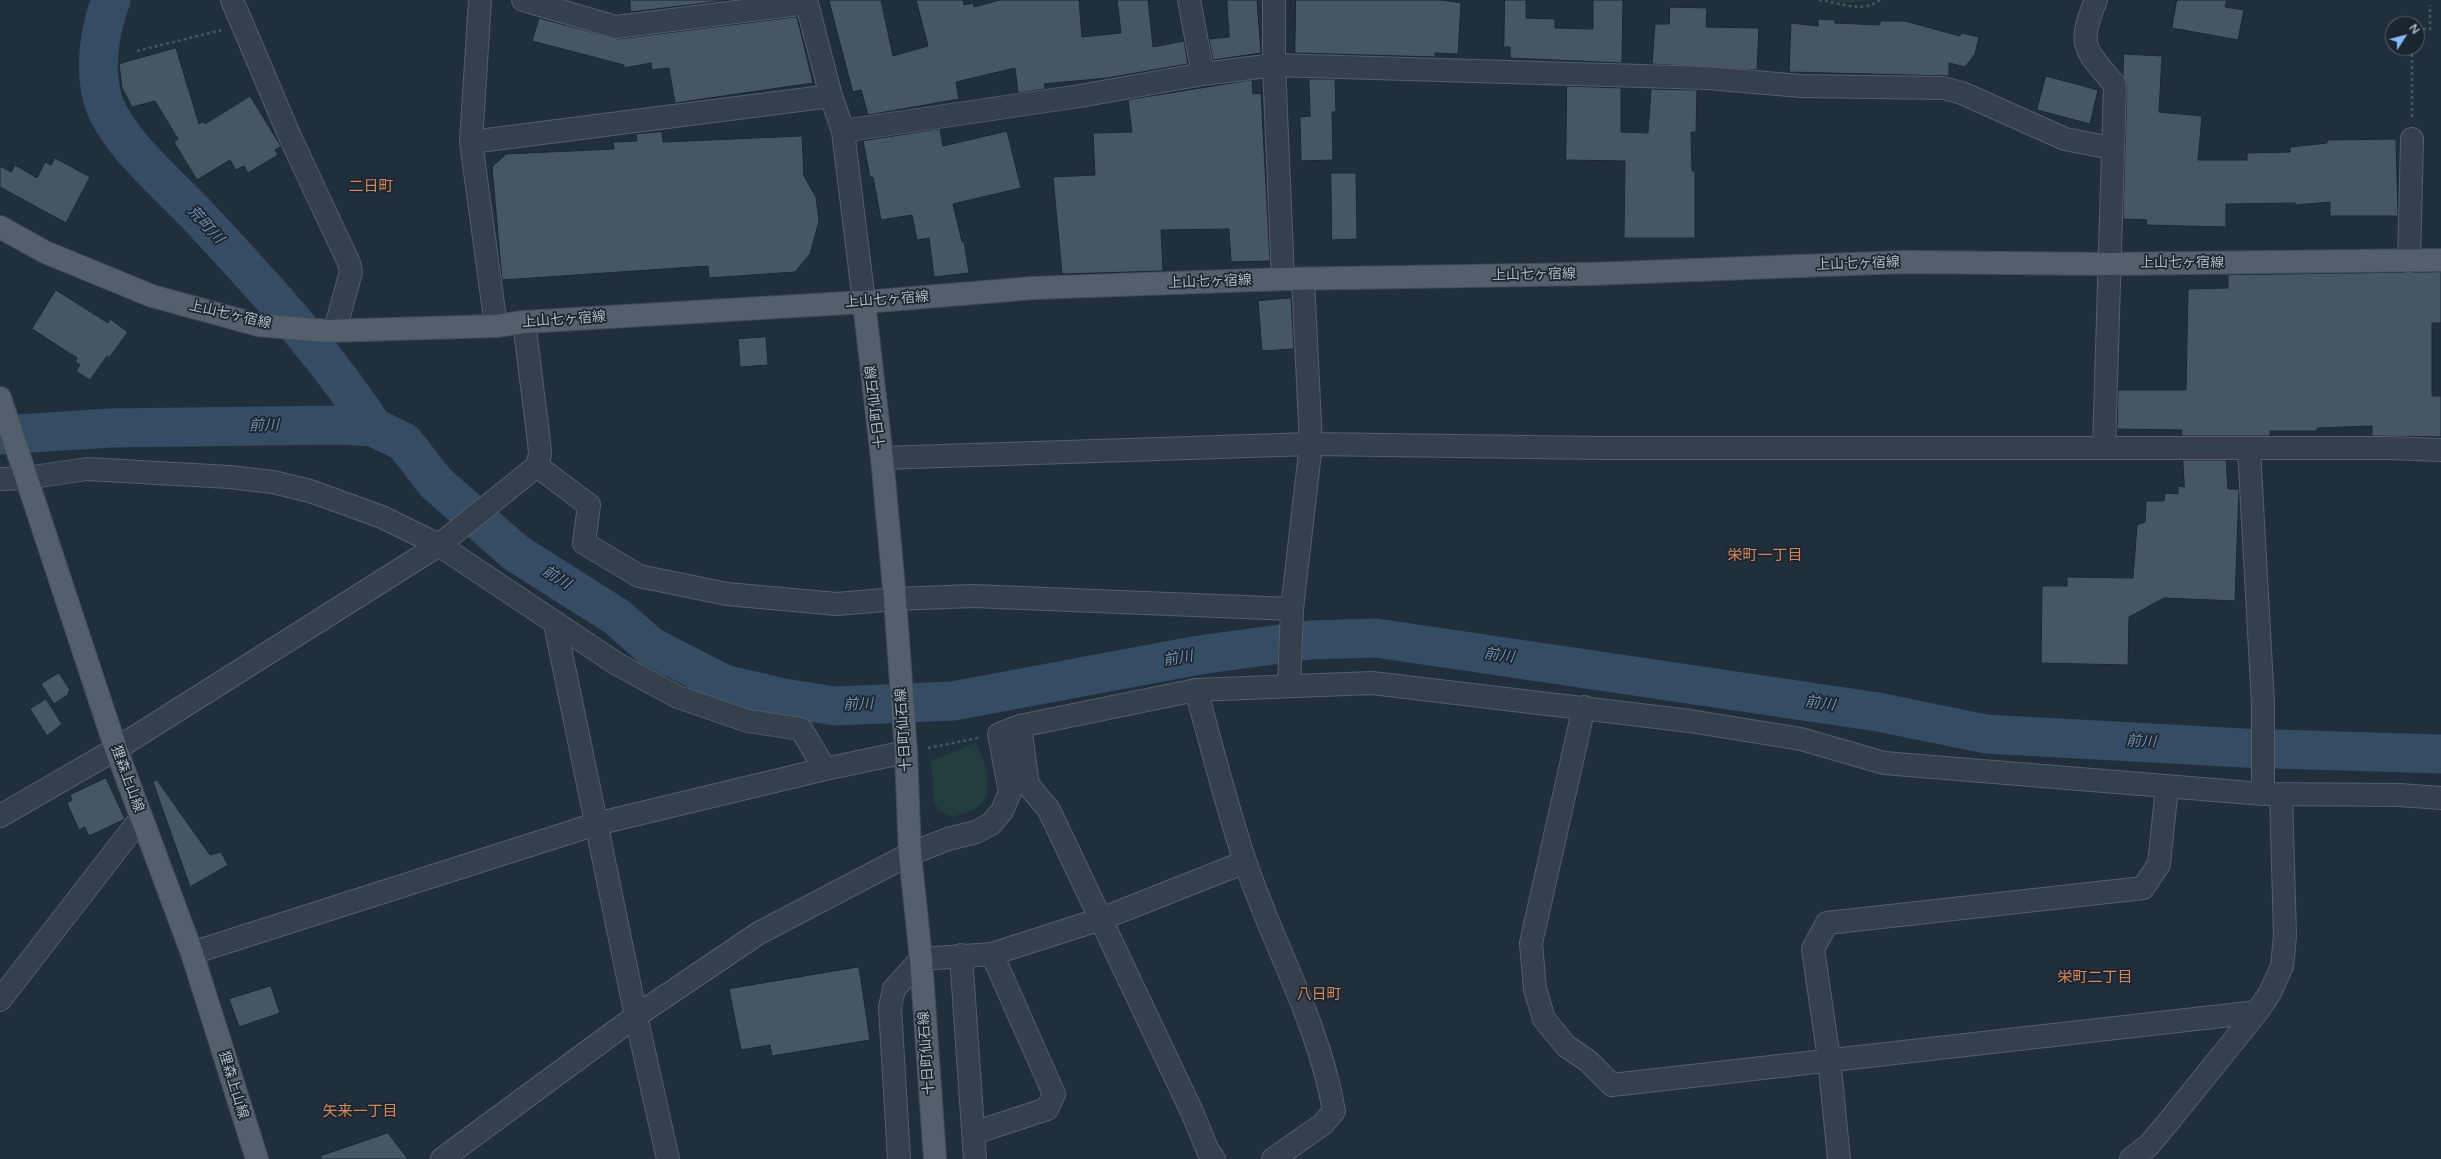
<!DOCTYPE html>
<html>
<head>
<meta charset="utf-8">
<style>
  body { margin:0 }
  #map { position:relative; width:2441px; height:1159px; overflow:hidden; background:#212f3c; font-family:"Varela Round",sans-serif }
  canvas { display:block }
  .north { position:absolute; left:2385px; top:16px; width:40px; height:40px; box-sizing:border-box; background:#1b2530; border:1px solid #57616d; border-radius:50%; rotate:54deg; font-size:11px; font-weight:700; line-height:16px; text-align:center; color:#b0bbc8 }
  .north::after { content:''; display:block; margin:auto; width:14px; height:18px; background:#82bbfb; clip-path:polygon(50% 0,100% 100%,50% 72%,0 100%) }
</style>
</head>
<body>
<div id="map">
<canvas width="2441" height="1159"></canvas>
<div class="north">N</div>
</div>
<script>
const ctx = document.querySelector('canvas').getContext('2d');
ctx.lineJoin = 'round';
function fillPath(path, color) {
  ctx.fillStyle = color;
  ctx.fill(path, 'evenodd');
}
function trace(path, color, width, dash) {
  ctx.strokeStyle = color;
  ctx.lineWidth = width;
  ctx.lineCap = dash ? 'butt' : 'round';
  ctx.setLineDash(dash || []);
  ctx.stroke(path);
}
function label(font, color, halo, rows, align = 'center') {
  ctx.font = font + ' "Varela Round","Noto Sans JP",sans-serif';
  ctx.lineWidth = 3.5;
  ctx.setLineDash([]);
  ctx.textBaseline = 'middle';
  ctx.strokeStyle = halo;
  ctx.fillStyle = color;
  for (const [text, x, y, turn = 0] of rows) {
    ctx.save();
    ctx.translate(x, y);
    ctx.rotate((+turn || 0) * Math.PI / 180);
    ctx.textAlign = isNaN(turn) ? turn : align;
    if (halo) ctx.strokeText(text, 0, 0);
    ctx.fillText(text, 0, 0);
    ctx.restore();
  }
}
fillPath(new Path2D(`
  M1831 0H1874L1848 3Z
  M975 743C984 757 995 788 982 803 975 811 962 813 953 817L940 811 934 802 931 761Z`), '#233c3d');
trace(new Path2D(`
  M111 0C99 31 93 74 105 106 121 145 171 187 200 218 261 284 324 351 373 427
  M0 435 111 428 340 425 373 427 404 442 436 483 516 553 617 617 650 646 724 684 783 698 835 706 953 701 1199 655 1310 640 1376 638 1878 712 1986 734 2243 748 2441 754`), '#344c64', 39);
const building = new Path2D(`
  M630 0H731L631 12Z
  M829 0H881L893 56 928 46 916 0H963L964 5 973 3 974 7 1000 0H1079L1082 37 1121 33 1117 0H1148L1153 47 1184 41 1188 64 1107 78 1044 84 1045 89 1018 93 1015 68 956 82 959 99 868 115 861 90 853 92Z
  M1227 0H1257L1261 53 1213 60 1209 39 1229 37Z
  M1296 0H1442L1461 3 1458 54 1435 53V57L1295 53Z
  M1505 0H1526V18L1555 19V28L1593 29V0H1623L1622 63 1510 58V47H1504Z
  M2177 0H2227L2225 7 2244 10 2238 40 2172 28Z
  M1670 7 1707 8 1706 27 1759 28 1757 70 1652 64 1655 24H1669Z
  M797 17 813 83 675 103 669 68 652 70 651 63 624 68V65L532 41 539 18 617 39Z
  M1818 19 1835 20V23L1880 25V21H1905L1960 36 1961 33 1979 37 1975 54 1965 67 1949 63V76L1789 72 1791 23 1818 26Z
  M176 48 199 124 204 121 205 124 250 96 279 143 281 146 275 150 278 155 248 173 244 166 236 170 230 160 197 180 174 142 178 139 155 101 132 107 122 88 119 64Z
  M2124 54 2162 56 2159 112 2202 116 2198 160H2247V153L2290 152V147L2327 143V140L2396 139 2398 216H2330V202L2296 205 2295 203 2226 204V227L2146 225 2147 220 2123 219 2127 85 2123 75Z
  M2046 76 2098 90 2090 124 2037 110Z
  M1309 79H1335L1336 112H1332L1333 160 1301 161 1300 117 1310 116Z
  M1252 80 1253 94 1261 93 1270 261 1231 262 1229 229 1161 230 1163 271 1062 274 1053 177 1095 175 1093 133 1132 132 1128 100Z
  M1567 86 1621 88V132L1648 133 1651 89 1697 90 1696 132H1691L1692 171H1695V238H1624L1625 161 1566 160Z
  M940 129 943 146 1007 131 1021 188 953 204 962 242 964 241 969 273 934 277 929 238 917 240 912 215 881 220 873 177H870L863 141Z
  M662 132 663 142 802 136 804 176 816 197 819 221 810 254 795 272 709 278 708 266 502 280 492 167 506 154 614 149 613 142 637 141 636 134Z
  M55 158 90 177 66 223 0 187V166L11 172 15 165 37 178 45 162 51 165Z
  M1331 173H1356L1357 239 1332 240Z
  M2441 272V323H2432V396H2441V437L2372 436V426L2317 428V431H2270V436H2182V430L2117 429 2118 390H2186L2188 289 2228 288V275Z
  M56 290 108 323 110 319 128 332 109 358 107 356 90 380 76 371 80 365 75 362 77 358 32 329Z
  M1291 298 1294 349 1262 351 1258 301Z
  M766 337 768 365 740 367 738 339Z
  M2183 460H2226L2228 489H2239L2235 601 2164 598 2129 617 2128 665 2041 663 2042 586H2067V577L2133 578 2137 525 2145 522 2146 501H2164L2165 493 2178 494V486L2184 487Z
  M59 673 70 690 68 692 69 694 54 704 41 684Z
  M46 699 62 724 47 736 30 709Z
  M106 778 125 819 89 836 85 827 79 830 67 803 72 800 70 795Z
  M157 780 210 855 221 852 228 865 190 887 153 782Z
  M859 967 870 1040 772 1056 770 1045 741 1050 729 989Z
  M271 986 280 1013 239 1027 229 999Z
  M388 1133 408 1159H321V1156Z`);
fillPath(building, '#475665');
trace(building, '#1c2733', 1);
const minor = new Path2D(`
  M232 0 291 139 349 263 351 272 335 330
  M480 0 471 142 496 326
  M523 0 616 27 807 3
  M806 0 831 96 843 131 864 302
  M1189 0 1203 74
  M1274 0V65L1283 279
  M2096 0C2077 46 2084 48 2115 85L2104 448
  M843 131 1080 96 1203 74 1274 65 1708 78 1801 86 1943 88 1962 93 2065 139 2111 148
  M471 142 831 96
  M2409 261 2412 139
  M2249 449 2263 704V794
  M882 458 1311 444 1601 448H2389L2441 450
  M537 466 589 505 584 543 639 576 727 594 837 604 895 599 973 596 1292 609
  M0 479 26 478 87 469 229 477 273 482 310 491 382 517 439 545 617 664 678 697 748 721 801 729 825 769 596 824 192 953
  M555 624 636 1016 668 1159
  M1289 685 1292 609 1311 444 1303 280
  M1196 690C1212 747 1226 805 1245 861 1273 945 1319 1023 1334 1111L1323 1124 1273 1159
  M1584 707 1531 943 1535 989 1544 1019 1566 1046 1588 1061 1612 1085 2257 1012
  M1020 726 1028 785 1049 810 1192 1112 1208 1151 1214 1159
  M825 769 906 752
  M0 816 116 749 439 545 537 466 540 454 539 442 524 322
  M961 955 975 1159
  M0 1000 141 818
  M974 1133 1047 1109 1054 1094 992 954
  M442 1159 636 1016 759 933 910 854 948 839 976 832 991 824 1002 811 1010 792 999 734 1020 726 1196 690 1372 683 1690 721 1801 739 1884 763 2263 794 2400 795 2441 798
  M899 1159 890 1007 894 989 921 959 992 954 1101 919 1245 862
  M1839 1159 1829 1059 1813 949 1827 923 2143 888 2159 864 2167 787
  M2131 1159 2149 1145 2165 1126 2257 1012 2270 993 2282 966 2285 936 2281 794`);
const major = new Path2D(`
  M0 227 45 252 152 296 258 325 326 331 496 326 524 322 864 302 1034 288 1283 279 1590 274 1905 262 2109 264 2441 260
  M864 302 882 458 895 599 906 752 910 854 921 959 935 1159
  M0 398 116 749 192 953 257 1159`);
trace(minor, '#535e6a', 24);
trace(major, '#414c58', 24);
trace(new Path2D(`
  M1819 0C1839 2 1861 14 1880 0
  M2417 29H2430V5
  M2412 48V117
  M137 51 222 30
  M928 748 978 738`), '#41595a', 2.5, [3, 3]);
trace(minor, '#35404c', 22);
trace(major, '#53606c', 22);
label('14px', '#b0bbc8', '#1b2530', [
  ["上山七ヶ宿線",2182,263],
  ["上山七ヶ宿線",1858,264,-2],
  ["上山七ヶ宿線",1534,275,-1],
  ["上山七ヶ宿線",1210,282,-2],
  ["上山七ヶ宿線",887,300,-4],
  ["上山七ヶ宿線",230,315,13],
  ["上山七ヶ宿線",564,320,-4],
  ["十日町仙石線",876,407,-97],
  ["十日町仙石線",904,730,-94],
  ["狸森上山線",127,779,70],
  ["十日町仙石線",927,1053,-94],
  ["狸森上山線",233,1085,73]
]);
label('15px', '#d8875b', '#1b2530', [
  ["二日町",371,187],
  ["栄町一丁目",1765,556],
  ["栄町二丁目",2095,978],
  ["八日町",1319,995],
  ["矢来一丁目",360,1112]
]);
label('italic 15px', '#708fac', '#1b2530', [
  ["荒町川",205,225,47],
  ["前川",264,426,-1],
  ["前川",556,578,32],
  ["前川",1499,656,8],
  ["前川",1178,659,-10],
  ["前川",1820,704,8],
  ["前川",858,705,-2],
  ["前川",2141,742,3]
]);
</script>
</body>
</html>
